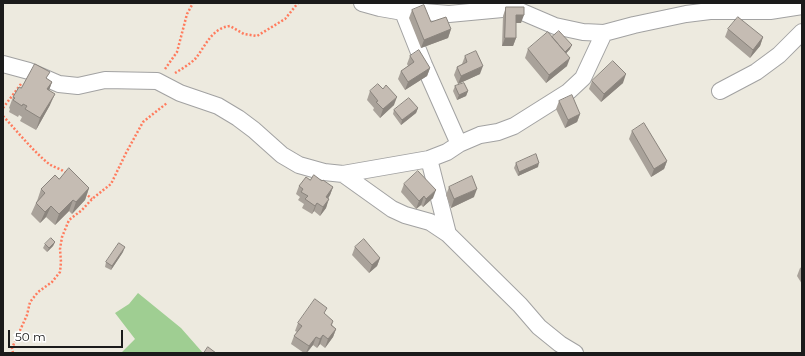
<!DOCTYPE html>
<html>
<head>
<meta charset="utf-8">
<style>
  body { margin:0 }
  #map { position:relative; width:805px; height:356px; overflow:hidden; background:#edeadf; font-family:Montserrat,sans-serif }
  canvas { display:block }
  .frame { position:absolute; inset:0; border:4px solid #1b1b1b; pointer-events:none }
  .scale { position:absolute; left:8px; top:330px; width:115px; height:18px; box-sizing:border-box; border:2px solid #1b1b1b; border-top:0; padding-left:5px; font-size:12px; line-height:14px; white-space:nowrap; color:#1b1b1b; -webkit-text-stroke:3px #fff; paint-order:stroke }
</style>
</head>
<body>
<div id="map">
<canvas width="805" height="356"></canvas>
<div class="frame"></div>
<div class="scale">50 m</div>
</div>
<script>
const ctx = document.querySelector('canvas').getContext('2d');
ctx.lineJoin = 'round';
function fillPath(path, color) {
  ctx.fillStyle = color;
  ctx.fill(path, 'evenodd');
}
function trace(path, color, width, dash) {
  ctx.strokeStyle = color;
  ctx.lineWidth = width;
  ctx.lineCap = dash ? 'butt' : 'round';
  ctx.setLineDash(dash || []);
  ctx.stroke(path);
}
fillPath(new Path2D(`
  M138 293 181 328 203 353H121L135 339 115 313 129 304Z`), '#9fce92');
const minor = new Path2D(`
  M362 3 380 8 403 12H424L449 14 513 8 555 26 583 32 604 33 634 25 686 14 710 11H770L802 6
  M403 12 424 65 459 144
  M3 64 29 71 59 84 78 86 105 80 157 81 180 93 218 106 238 118 254 130 282 155 299 165 324 172 343 174 429 159 447 152 459 144 480 135 498 132 514 126 568 92 583 78 604 33
  M720 91 756 72 779 55 802 32
  M429 159 448 234
  M343 174 392 209 405 215 430 222 448 234 520 305 539 327 560 344 575 353`);
trace(minor, '#a2a2a2', 18);
trace(new Path2D(`
  M165 69 177 52 187 14 193 3
  M175 73C182 69 190 64 196 58 206 45 212 28 230 26L244 34 257 36 285 19 298 3
  M3 108 21 84
  M3 116C18 132 32 150 49 164 55 168 63 169 68 175
  M85 193 92 199
  M13 353 12 348 27 315 30 302 38 292 52 282 60 272 61 262 60 249 62 237 69 220 82 210 92 199 111 184 126 153 143 122 167 103`), '#ff7c5e', 2.5, [2, 2]);
trace(minor, '#fff', 16);
fillPath(new Path2D(`
  M506 7 521 23H516V38L513 46H502L503 16Z
  M412 10 431 22 451 29 448 38 421 48 409 18Z
  M728 29 763 37 760 46 750 58 725 37Z
  M528 49H570L566 53 567 66 546 83 525 58Z
  M410 56 430 68 427 76 405 90 398 79 401 71 408 66 407 64Z
  M465 56 480 74 458 84 454 75 457 67 462 64Z
  M47 79 52 82 49 90 50 105 36 130 20 121 22 117 19 115 18 117 9 112 10 109 9 108 13 97 21 88Z
  M592 81 623 83 601 102 589 89Z
  M455 86 468 91 466 96 457 100 453 91Z
  M370 91 394 105 380 118 373 110 374 108 367 100Z
  M559 101 580 114 577 122 565 128 556 109Z
  M418 108 416 113 401 125 393 114 394 110Z
  M632 131 667 161 664 169 651 177 629 139Z
  M516 163 538 167 518 176 514 168Z
  M59 179 89 188 85 200 72 214 69 211 55 225 46 217 40 223 31 214 36 203 37 201 41 189Z
  M310 180 322 181 333 187 330 195 328 199 326 208 320 216 314 211 312 214 302 208 304 204 298 200 300 197 296 194 299 186Z
  M404 184 433 198 423 207 421 205 416 209 401 192Z
  M449 187 474 197 451 208 446 195Z
  M55 242 53 246 47 252 43 248 45 244Z
  M355 247 380 258 377 266 369 273 352 255Z
  M123 252 111 270 105 267 106 262Z
  M802 267V284L797 276 800 268Z
  M325 315 333 321 332 325 336 329 333 337 325 348 320 344 317 348 313 345 307 353H304L291 344 294 336 297 332 295 331 298 323Z`), '#a9a29a');
fillPath(new Path2D(`
  M516 15H524L521 23H513Z
  M451 29 448 38 421 48 424 40Z
  M763 37 760 46 750 58 753 50Z
  M505 38H516L513 46H502Z
  M572 45 570 49 563 57 564 52Z
  M570 58 567 66 546 83 549 75Z
  M483 66 480 74 458 84 461 76Z
  M430 68 427 76 405 90 408 82Z
  M626 74 623 83 601 102 604 94Z
  M52 82 48 93 47 89Z
  M468 91 466 96 457 100 459 95Z
  M55 94 50 105 36 130 40 118Z
  M397 97 394 105 380 118 383 109Z
  M418 108 416 113 401 125 402 120Z
  M580 114 577 122 565 128 568 120Z
  M667 161 664 169 651 177 654 169Z
  M539 163 538 167 518 176 519 172Z
  M333 187 330 195 323 206 326 197Z
  M89 188 85 200 72 214 76 202Z
  M477 189 474 197 451 208 454 199Z
  M436 190 433 198 423 207 426 199Z
  M424 196 421 205 416 209 419 201Z
  M329 199 326 208 320 216 323 207Z
  M73 200 69 211 55 225 59 214Z
  M317 203 314 211 312 214 315 206Z
  M51 206 46 217 40 223 45 212Z
  M55 242 53 246 47 252 49 248Z
  M125 247 123 252 111 270 112 266Z
  M380 258 377 266 369 273 372 265Z
  M336 329 333 337 325 348 328 339Z
  M323 335 320 344 317 348 320 339Z
  M316 337 313 345 306 353 309 346Z`), '#8a847d');
const building = new Path2D(`
  M424 5 431 22 446 17 451 29 424 40 412 10Z
  M506 7H524V15H516V38H505Z
  M738 17 763 37 753 50 728 29Z
  M559 31 572 45 565 52 552 37Z
  M548 32 570 58 549 75 528 49Z
  M419 50 430 68 408 82 401 71 414 62 410 56Z
  M476 51 483 66 461 76 457 67 467 62 465 56Z
  M613 61 626 74 604 94 592 81Z
  M35 64 50 72 46 78 52 82 47 89 55 94 40 118 25 109 27 106 23 104 22 106 13 100 15 98 13 97 19 87 21 88Z
  M464 83 468 91 459 95 455 86Z
  M378 84 383 89 386 85 397 97 383 109 376 102 378 101 370 91Z
  M572 95 580 114 568 120 559 101Z
  M409 98 418 108 402 120 394 110Z
  M644 123 667 161 654 169 632 131Z
  M536 154 539 163 519 172 516 163Z
  M69 168 89 188 76 202 73 200 59 214 51 206 45 212 36 203 45 193 41 189 55 175 59 179Z
  M418 171 436 190 426 199 424 196 419 201 404 184Z
  M314 175 322 181 323 180 333 187 326 197 329 199 323 207 317 203 315 206 305 199 308 196 301 192 303 189 299 186 306 177 310 180Z
  M472 176 477 189 454 199 449 187Z
  M51 238 55 242 49 248 45 244Z
  M364 239 380 258 372 265 355 247Z
  M119 243 125 247 112 266 106 262Z
  M315 299 327 308 324 313 333 321 331 325 336 329 328 339 323 335 320 339 316 337 309 346 294 336 302 326 298 323Z
  M208 347 216 353H204Z`);
fillPath(building, '#c5bcb3');
trace(building, '#8a847d', 1);
</script>
</body>
</html>
